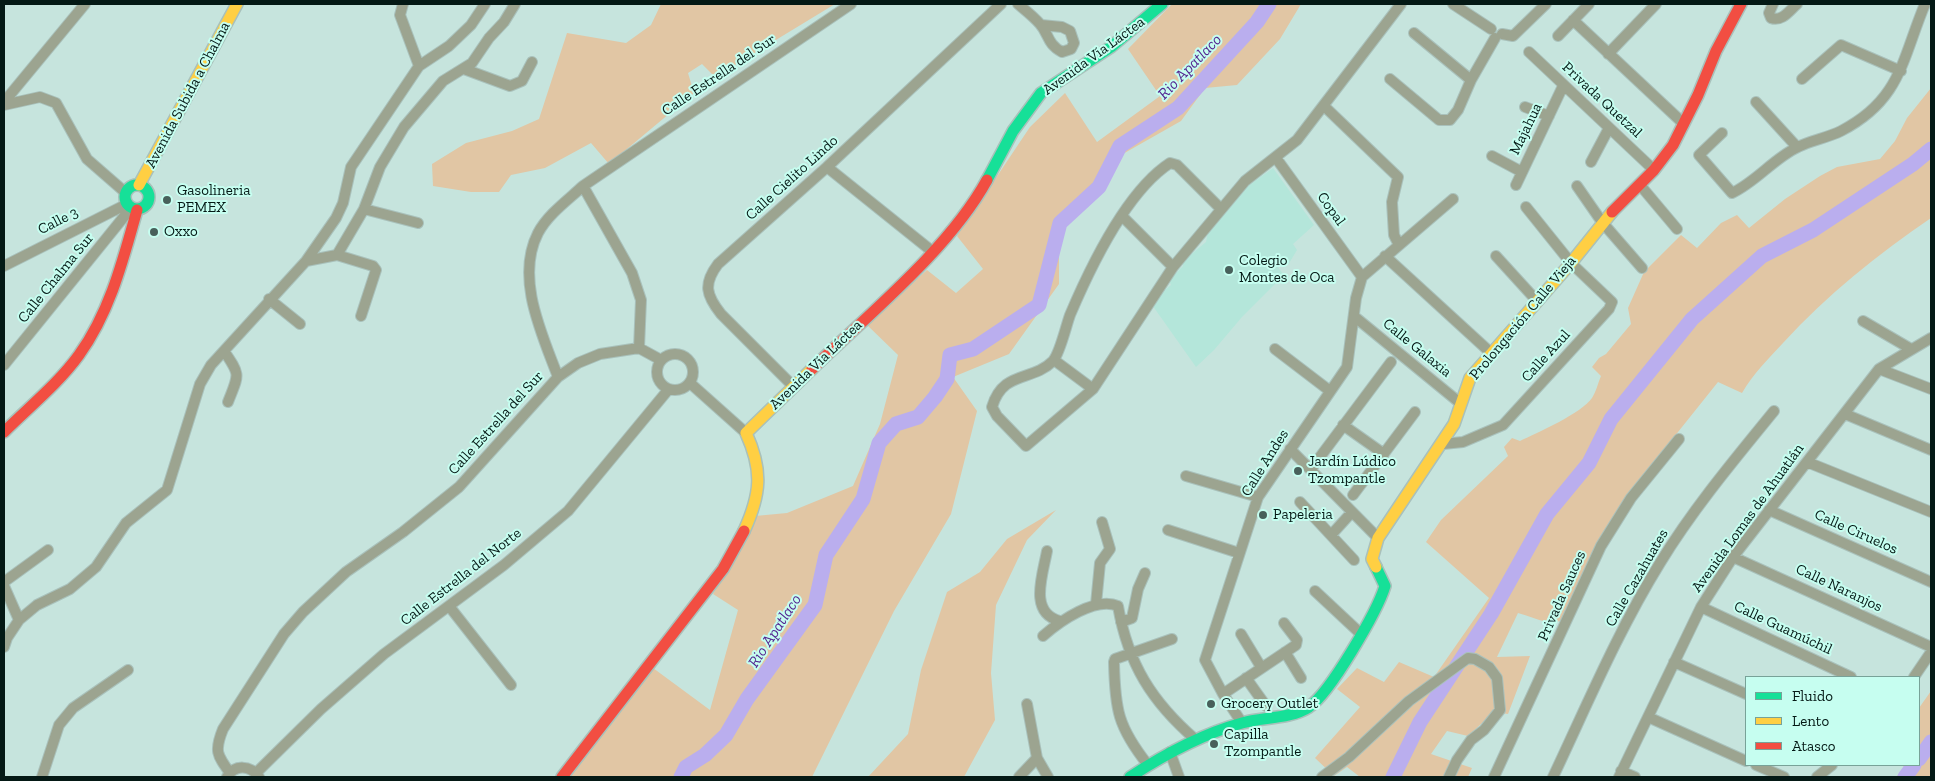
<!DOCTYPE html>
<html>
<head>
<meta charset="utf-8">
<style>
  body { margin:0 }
  #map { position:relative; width:1935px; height:781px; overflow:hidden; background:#c6e4dd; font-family:"Zilla Slab",serif }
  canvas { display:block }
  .frame { position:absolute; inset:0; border:5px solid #041915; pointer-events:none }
  .legend { position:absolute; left:1745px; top:676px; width:175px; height:90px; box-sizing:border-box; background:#c6fef0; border:1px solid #78a298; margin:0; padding:6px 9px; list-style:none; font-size:15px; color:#041915 }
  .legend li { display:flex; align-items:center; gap:10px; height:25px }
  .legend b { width:25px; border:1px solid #78a298 }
</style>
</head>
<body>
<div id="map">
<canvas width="1935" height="781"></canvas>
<div class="frame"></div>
<ul class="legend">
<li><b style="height:6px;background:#16e098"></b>Fluido</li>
<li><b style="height:6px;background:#ffcf43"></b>Lento</li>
<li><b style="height:6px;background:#f24e42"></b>Atasco</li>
</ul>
</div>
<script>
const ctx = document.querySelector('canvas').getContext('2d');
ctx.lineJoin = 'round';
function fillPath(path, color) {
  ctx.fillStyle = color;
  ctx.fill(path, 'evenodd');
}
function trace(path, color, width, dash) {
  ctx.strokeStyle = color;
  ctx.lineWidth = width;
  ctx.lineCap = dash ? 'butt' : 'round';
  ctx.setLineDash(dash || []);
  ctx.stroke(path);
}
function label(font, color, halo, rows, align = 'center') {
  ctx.font = font + ' "Zilla Slab",serif';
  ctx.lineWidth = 4;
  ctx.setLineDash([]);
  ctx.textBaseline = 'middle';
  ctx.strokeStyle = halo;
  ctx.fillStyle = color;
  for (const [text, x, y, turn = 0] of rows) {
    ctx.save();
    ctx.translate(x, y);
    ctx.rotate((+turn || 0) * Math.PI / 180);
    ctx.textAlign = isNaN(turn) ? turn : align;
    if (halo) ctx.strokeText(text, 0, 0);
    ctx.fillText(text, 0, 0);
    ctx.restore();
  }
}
fillPath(new Path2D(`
  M1273 168 1314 225 1293 244 1297 250 1288 265 1277 266 1284 275 1242 317 1214 350 1196 367 1150 302 1171 285 1169 280 1183 266V261L1206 242 1209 227 1241 191Z`), '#b4e6da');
fillPath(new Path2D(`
  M661 4H835L715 77 702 64 688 73 694 93 609 164 591 143 545 168 511 175 499 192H471L433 186 432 164 466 143 512 131 539 119 567 33 626 43 651 25Z
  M1172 4H1301L1280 39 1237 85 1205 88 1181 121 1121 155 1096 198 1059 232V284L1009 354 953 377 977 411 951 514 894 611 812 777H570L653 668 710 710 738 610 713 594 755 516 787 513 853 486 880 424 898 355 866 324 927 270 956 293 983 269 957 236 1030 127 1065 93 1097 142 1160 96 1128 49Z
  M1931 88V218C1878 254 1827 295 1783 343 1769 358 1753 374 1742 393L1718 382 1654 462 1566 618C1552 628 1533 617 1518 613L1497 657 1530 656 1508 714 1494 712 1468 736 1447 731 1431 754 1472 768 1468 777H1360L1347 767 1334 776 1315 758 1360 707 1337 689 1357 668 1384 682 1399 662 1434 677 1489 598 1426 542 1441 520 1508 456 1504 447 1512 438 1520 441C1537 433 1582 413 1592 398 1596 392 1598 383 1601 376L1592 367 1599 358 1606 354 1631 324 1628 308 1644 272 1681 235 1697 248 1721 223 1737 215 1749 228 1785 199 1820 176 1837 167 1880 159 1895 141 1907 118Z
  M1056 510 1027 540 996 605 991 673 995 720 965 775 964 777H868L908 734 921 670 947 592 980 572 1007 539Z
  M1931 691V777H1896L1905 768 1902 765H1919V708Z`), '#e1c6a4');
trace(new Path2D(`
  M1919 759 1931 742
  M681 777 686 767 705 755 726 735 747 699 815 605 826 555 863 499 879 443 896 424 918 417 935 397 947 379 950 355 973 349 1039 305 1060 223 1099 187 1120 146 1178 108 1257 22 1269 4
  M1393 777 1420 722 1491 614 1547 514 1589 463 1611 419 1692 319 1762 256 1813 230 1913 164 1931 149
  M1905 777 1914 765`), '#baaeee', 15);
const street = new Path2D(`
  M403 4 400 15 419 66
  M1018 4C1025 10 1033 16 1040 24 1049 34 1047 44 1062 52L1071 49 1074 43 1070 31 1062 27 1041 25
  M1453 4 1491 29
  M1773 4 1769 13 1771 18C1782 22 1789 11 1797 4
  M1573 20 1684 124
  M1414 33 1471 80
  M1502 34 1513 36 1546 4
  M1558 36 1589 4
  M1529 52 1654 170
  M1608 54 1656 4
  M464 69 510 86 522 81 532 62
  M1390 79 1439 120H1450L1458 110 1471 80 1495 38
  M1802 79 1841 45 1901 71
  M4 102 85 4
  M1756 102 1797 147
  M4 105 40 97 56 103 87 159 126 193
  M1324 106 1398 177 1392 202 1394 235 1399 245
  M1525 107 1549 116
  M1722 133 1699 155 1732 193C1756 182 1774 158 1798 147 1812 140 1827 138 1841 131 1901 100 1902 59 1925 4
  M1492 156 1522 172
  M1276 158 1362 277
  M1591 162 1609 128
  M827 167 933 252
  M1516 185 1563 86
  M1640 185 1677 229
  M583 186 632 273 641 300 639 348
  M1577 186 1602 222 1642 268
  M364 209 418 223
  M1221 209 1177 165 1170 163C1127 191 1090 268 1070 315 1066 326 1060 353 1053 361 1032 382 1003 370 992 407L997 416 1026 446 1093 389 1173 267 1245 181 1297 140 1401 4
  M1123 217 1173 267
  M337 255 373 266 376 270 361 316
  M1385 256 1491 353
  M1496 256 1537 301
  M306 261 337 255 364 209 380 167 404 127 443 81 472 63 489 38 504 22 515 4
  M4 266 127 204
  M1362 277 1453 199
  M269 299 300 324
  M1355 317 1460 403
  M1863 321 1911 349
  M1275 349 1330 391
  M224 351C241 376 239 374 228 402
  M657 372a18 18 0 1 1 36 0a18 18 0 1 1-36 0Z
  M1054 360 1093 389
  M4 365 131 208
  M1879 369 1931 389
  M558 377C542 334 515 278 538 233 548 214 568 200 583 186L851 4
  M690 383 746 433
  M794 387 721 314C706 295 703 284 718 264L827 167 1001 4
  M1845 414 1931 450
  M1343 425 1384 454
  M1443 444 1463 442 1503 425 1609 309 1612 302 1571 263 1526 207
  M1290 449 1378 538
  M1807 462 1931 512
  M1311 469 1391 362
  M1186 476 1258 497
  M1353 495 1415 412
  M1300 502 1354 560
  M1769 510 1931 582
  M1168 530 1239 553
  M1332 534 1352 512
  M1047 551C1043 574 1028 613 1060 621
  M1733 557 1931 647
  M4 582 48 550
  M4 586 19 620
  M1315 591 1361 634
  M1096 604 1100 563 1110 549 1102 522
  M449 606 511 685
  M1701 607 1851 677
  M1121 622 1132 618 1138 589 1145 573
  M1241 634 1261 667
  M1043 636C1060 621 1096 596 1118 606 1128 664 1152 702 1196 740
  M4 647 7 638 19 620 37 605 70 589 96 567 126 523 167 490 200 384 211 365 306 261 336 218 343 203 351 167 419 66 449 46 471 25 485 4
  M1285 652 1301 678
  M1674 662 1746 694
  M1914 677 1931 652
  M1246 678 1266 706
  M1223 694 1296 645 1297 640 1284 623
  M1027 704 1037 758 1048 777
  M1648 717 1746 761
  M1242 723 1223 694 1205 660 1258 497 1347 367 1356 298 1362 277
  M1170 752 1179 777
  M1148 765C1118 727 1115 710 1114 662L1115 659 1172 639
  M1756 765 1784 777
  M1621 771 1635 777
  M230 773C217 755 214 751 223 729L284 634 303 612 346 572 403 532 459 487 558 377 578 363 600 354 639 348 661 360
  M256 773 321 709 384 654 504 565 568 511 668 390
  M42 777 59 725 73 708 128 670
  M227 777C235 764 250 765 259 777
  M1019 777 1037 758
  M1322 777 1349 757 1409 701 1468 658 1475 659 1489 667 1497 678 1500 710 1484 730 1471 740 1457 760 1449 777
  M1494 777 1601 546 1631 498 1679 439
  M1553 777C1587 705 1618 631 1660 563 1693 509 1734 460 1774 411
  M1619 777 1701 607 1733 557 1879 369 1931 338
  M1817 777 1832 765`);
const fast = new Path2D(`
  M987 180 1013 131 1041 93 1111 47 1162 4
  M125 197a12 12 0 1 1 24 0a12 12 0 1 1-24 0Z
  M1130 777C1165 754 1202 734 1242 723 1263 717 1290 719 1309 707 1330 693 1377 612 1385 586L1376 567`);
const slow = new Path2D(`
  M139 185 237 4
  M744 531C761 494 763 470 746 433L812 369
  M1376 567 1372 559 1378 538 1454 424 1470 378 1571 263 1612 212`);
const jam = new Path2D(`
  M1612 212 1654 170 1673 145 1698 95 1716 51 1741 4
  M812 369C870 313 949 249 987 180
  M4 432C29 407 58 384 79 355 110 312 123 260 137 210
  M562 777 723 569 744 531`);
trace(street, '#a9c1bb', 12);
trace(fast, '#a9c1bb', 14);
trace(slow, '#a9c1bb', 14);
trace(jam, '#a9c1bb', 14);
trace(street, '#9ca490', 10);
trace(fast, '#16e098', 11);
trace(slow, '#ffcf43', 11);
trace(jam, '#f24e42', 11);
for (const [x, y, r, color] of [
  [167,200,5,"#48605b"],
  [154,232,5,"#48605b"],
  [1229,270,5,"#48605b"],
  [1298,471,5,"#48605b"],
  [1263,515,5,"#48605b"],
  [1211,704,5,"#48605b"],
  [1214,744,5,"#48605b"]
]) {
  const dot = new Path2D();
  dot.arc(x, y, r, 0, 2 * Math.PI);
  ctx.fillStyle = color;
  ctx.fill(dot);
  trace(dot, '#c6fef0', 2);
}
label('15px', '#041915', '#c6fef0', [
  ["Avenida Vía Láctea",1094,56,-36],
  ["Calle Estrella del Sur",719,75,-34],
  ["Avenida Subida a Chalma",188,95,-62],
  ["Privada Quetzal",1602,100,43],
  ["Majahua",1526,129,-64],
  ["Calle Cielito Lindo",792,178,-42],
  ["Copal",1331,209,54],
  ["Calle 3",58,221,-27],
  ["Calle Chalma Sur",56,278,-51],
  ["Prolongación Calle Vieja",1523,318,-50],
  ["Calle Galaxia",1417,348,39],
  ["Calle Azul",1546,356,-48],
  ["Avenida Vía Láctea",816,365,-44],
  ["Calle Estrella del Sur",496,423,-48],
  ["Calle Andes",1265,463,-58],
  ["Avenida Lomas de Ahuatlán",1748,518,-54],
  ["Calle Ciruelos",1856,532,24],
  ["Calle Estrella del Norte",461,577,-38],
  ["Calle Cazahuates",1637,578,-60],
  ["Calle Naranjos",1839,588,25],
  ["Privada Sauces",1562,596,-66],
  ["Calle Guamúchil",1783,628,25]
]);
label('15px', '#041915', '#c6fef0', [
  ["Gasolineria",177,191],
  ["PEMEX",177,208],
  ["Oxxo",164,232],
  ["Colegio",1239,261],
  ["Montes de Oca",1239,278],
  ["Jardín Lúdico",1308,462],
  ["Tzompantle",1308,479],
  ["Papeleria",1273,515],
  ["Grocery Outlet",1221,704],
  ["Capilla",1224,735],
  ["Tzompantle",1224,752]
], 'left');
label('italic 16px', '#532490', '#c6fef0', [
  ["Rio Apatlaco",1190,67,-46],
  ["Rio Apatlaco",775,631,-57]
]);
</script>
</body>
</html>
